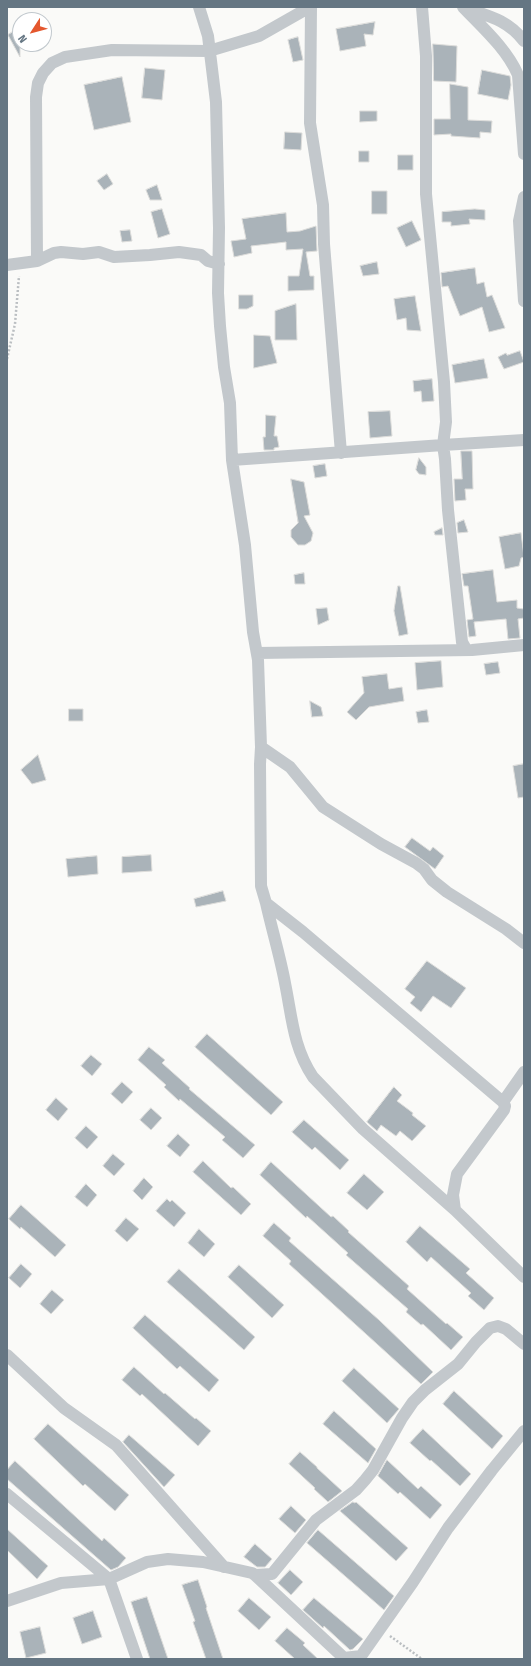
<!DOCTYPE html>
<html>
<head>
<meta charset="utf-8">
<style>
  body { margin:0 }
  #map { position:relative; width:531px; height:1666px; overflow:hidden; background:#fafaf8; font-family:"Fira Sans Condensed",sans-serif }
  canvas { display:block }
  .frame { position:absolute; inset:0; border:8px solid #657683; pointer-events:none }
  .north { position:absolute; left:12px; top:12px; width:40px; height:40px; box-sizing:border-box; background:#fff; border:1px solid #c1c8cd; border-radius:50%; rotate:234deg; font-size:11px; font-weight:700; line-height:16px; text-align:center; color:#657683 }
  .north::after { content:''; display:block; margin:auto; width:14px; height:18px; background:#e4572e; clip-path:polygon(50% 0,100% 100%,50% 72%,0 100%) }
</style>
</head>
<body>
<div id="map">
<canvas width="531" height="1666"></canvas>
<div class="frame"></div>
<div class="north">N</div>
</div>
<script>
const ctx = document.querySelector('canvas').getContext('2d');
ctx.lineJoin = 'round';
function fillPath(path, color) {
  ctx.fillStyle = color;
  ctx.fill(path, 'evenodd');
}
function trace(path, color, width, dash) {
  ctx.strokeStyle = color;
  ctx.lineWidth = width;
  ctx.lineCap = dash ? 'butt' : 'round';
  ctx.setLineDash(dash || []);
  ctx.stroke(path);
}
const building = new Path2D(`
  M375 22 373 35 364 34 366 46 340 51 336 29Z
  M20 27V57L8 35Z
  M298 37 303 60 293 62 288 40Z
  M433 44 457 46 456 82 434 81Z
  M145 68 165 70 162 100 142 98Z
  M482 70 510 76 511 85 508 100 478 94Z
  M122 77 131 122 94 130 84 85Z
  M450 84 468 87V120L492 121 491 133 480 132V138L451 136V134L434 135V119H450Z
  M360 111H377V121L360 122Z
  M285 132 302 133 301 150 284 149Z
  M359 151H369V162H359Z
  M398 155H413V170H398Z
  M107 174 113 184 104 190 97 181Z
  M157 185 162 200H150L146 190Z
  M372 191H387V214H372Z
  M162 209 170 234 158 238 151 212Z
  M475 209 485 210V220L469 219 470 224 451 226V222H442V212Z
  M286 213 287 232 300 231 316 226 317 251 306 252 310 276H314V290L288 291V276H299L303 249 286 250V242L251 246 252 253 234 257 231 241 246 239 242 219Z
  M412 221 421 240 406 247 397 228Z
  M130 230 132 241 122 242 120 231Z
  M377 262 379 274 363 276 360 266Z
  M475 268 477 284 484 282 487 297 492 295 505 328 489 332 482 307 460 316 448 286 442 287 441 273Z
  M239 295H253V306L247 309H239Z
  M415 296 419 320 421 331 407 330 406 318 397 320 394 299Z
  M296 304 297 340H275V311Z
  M254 335 270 336 277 363 254 368Z
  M520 351 524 362 504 369 498 357 506 353 507 355Z
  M484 359 488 378 455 383 452 365Z
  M432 379 434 401 422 402 421 391 414 392 413 381Z
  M390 411 392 436 370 438 368 412Z
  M266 415 276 416 274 436H277L279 447 274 448V450H264L263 437H265Z
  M461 451H472L473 489H465L466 500 455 501 454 479H462Z
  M419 458 426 467V475L419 474 416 470Z
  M325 464 327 476 315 478 313 466Z
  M291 479 304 482 310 515 304 516 313 533 311 541 305 545H298L291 537V530L298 523Z
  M464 520 468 532 458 533 457 523Z
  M442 528 443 535H435L434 532Z
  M521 533 524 557 521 558 519 566 505 569 499 537Z
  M493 570 497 602 517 600V608L524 609V618L518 619 520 638 508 639 506 619 474 622 476 636 469 637 467 620 473 619 468 586H464L462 574Z
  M304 573 305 584H295L294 575Z
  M398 586H400L408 634 399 636 394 611Z
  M327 608 329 620 318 625 316 609Z
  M441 661 443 687 417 690 415 663Z
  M498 662 500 673 486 675 484 664Z
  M387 674 389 689 402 687 404 701 369 707 356 720 347 712 364 693 362 677Z
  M310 701 321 707 323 716 312 717Z
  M69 709H83V721H69Z
  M427 710 429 722 418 723 416 712Z
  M38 755 46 780 32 784 21 770Z
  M524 764V797L518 798 513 766Z
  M412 838 430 851 433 847 444 856 435 869 405 847Z
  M151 855 152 871 122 873V857Z
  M97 856 98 874 68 877 66 859Z
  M223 891 226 901 196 907 194 899Z
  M427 961 466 988 451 1008 433 996 421 1012 410 1003 415 997 405 989Z
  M207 1034 283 1102 271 1115 195 1047Z
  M149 1047 165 1060 162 1063 190 1088 189 1089 255 1145 243 1158 222 1140 225 1137 180 1099 179 1101 164 1087 166 1085 138 1060Z
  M91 1055 102 1064 92 1076 81 1066Z
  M122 1082 133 1092 122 1104 111 1094Z
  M394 1087 402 1095 397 1101 413 1113 412 1115 426 1126 412 1141 400 1131 396 1136 381 1125 377 1131 367 1122Z
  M56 1098 68 1109 58 1121 46 1110Z
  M151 1108 162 1118 151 1130 140 1120Z
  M304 1120 349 1160 340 1170 315 1147 312 1150 292 1132Z
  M86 1126 98 1137 87 1149 75 1138Z
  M178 1134 190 1145 180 1157 167 1146Z
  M113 1154 125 1164 114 1176 103 1166Z
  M203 1161 231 1188 233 1187 251 1204 241 1215 193 1172Z
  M271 1162 331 1217 333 1216 349 1231 348 1232 409 1286 407 1289 446 1324 447 1323 463 1337 451 1350 423 1324 421 1325 406 1312 408 1309 346 1255 348 1253 307 1216 306 1218 260 1175Z
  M364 1174 384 1192 367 1210 347 1193Z
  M144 1178 153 1187 142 1200 133 1191Z
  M86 1184 97 1195 87 1207 75 1197Z
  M167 1199 170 1202 172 1200 186 1213 174 1227 156 1211Z
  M21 1205 66 1245 55 1257 21 1227 20 1229 9 1219Z
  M126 1218 139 1229 127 1242 115 1231Z
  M274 1223 291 1238 289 1241 379 1320 433 1372 421 1384 289 1264 291 1261 263 1236Z
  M420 1226 470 1269 466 1273 494 1298 484 1310 468 1296 471 1293 431 1257 427 1262 406 1242Z
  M199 1229 215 1244 204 1257 188 1243Z
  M21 1264 32 1274 20 1288 9 1278Z
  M239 1265 284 1305 272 1318 228 1277Z
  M179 1269 255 1337 244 1350 167 1282Z
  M52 1290 64 1300 51 1314 40 1304Z
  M145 1315 219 1380 209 1392 180 1366 177 1369 133 1328Z
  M134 1367 164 1394 165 1393 195 1419 196 1418 211 1431 198 1446 142 1394 140 1396 122 1380Z
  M354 1368 399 1409 387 1423 342 1381Z
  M454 1391 503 1436 492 1449 443 1404Z
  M334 1411 376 1449 368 1463 323 1424Z
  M48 1424 129 1495 115 1511 85 1484 83 1486 34 1439Z
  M423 1429 471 1474 460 1486 431 1460 430 1461 410 1443Z
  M129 1435 175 1475 164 1487 123 1442Z
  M300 1452 317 1467V1468L342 1491 328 1502 314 1489 315 1488 289 1464Z
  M387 1460 418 1489 421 1486 442 1505 430 1519 400 1492 398 1494 378 1476Z
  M15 1461 102 1541 104 1538 126 1558 118 1567 111 1570 7 1479V1470Z
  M353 1502 355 1503 356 1502 408 1548 396 1561 340 1511Z
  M291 1506 306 1520 295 1533 279 1519Z
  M7 1529 48 1566 37 1579 7 1550Z
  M318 1530 394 1596 384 1610 307 1543Z
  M255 1544 272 1559 265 1567H257L244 1557Z
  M290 1570 303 1582 291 1595 278 1583Z
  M198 1580 207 1607 206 1608 223 1659H206L193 1622 195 1621 182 1585Z
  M147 1597 154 1618 168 1659H150L131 1602Z
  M249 1598 271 1617 259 1630 238 1611Z
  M314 1598 363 1639 353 1649 350 1650 324 1626 323 1628 303 1610Z
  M93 1611 102 1637 82 1644 73 1618Z
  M40 1627 46 1653 26 1658 20 1632Z
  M287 1628 305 1643 303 1645 318 1659H295L275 1641Z`);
fillPath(building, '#aab3b9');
trace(building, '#dcdcda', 1);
trace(new Path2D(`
  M7 359 15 324 19 276
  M390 1636 422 1659`), '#bbbfc2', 2.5, [2, 2]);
trace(new Path2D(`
  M199 7 208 36 216 102 219 228 218 293 220 326 224 367 230 403 232 460 245 545 253 632 258 660 261 747 260 764 261 886 266 903 303 932 503 1102 505 1106 504 1110 457 1174 453 1195 455 1210 524 1277
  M311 7 310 123 323 205 324 244 341 453
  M422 7 426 56V194L444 382 446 422 443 445 445 459 448 510 462 642 466 649
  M463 7C482 27 507 49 518 75L524 154
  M465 8C489 16 508 20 524 41
  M524 197 519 221 524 301
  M37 261 36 97 38 83 43 73 52 63 65 57 112 50 209 51 259 36 310 7
  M7 265 37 261 54 253 61 252 83 254 99 252 114 257 150 255 179 252 201 255 208 261 219 264
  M232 460 443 445 524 440
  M257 653 472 650 524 645
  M261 747 290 767 323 807 381 844 416 863 424 869 432 880 447 892 506 929 524 943
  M266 903C272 930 280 956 285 983 292 1017 293 1047 313 1077L363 1129 455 1210
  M503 1102 524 1072
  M7 1355 64 1408 116 1445 224 1567
  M7 1494 109 1579 137 1659
  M255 1575 344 1658 361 1656 413 1582 448 1528 492 1470 524 1431
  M7 1601 61 1583 109 1579 147 1562 168 1559 203 1562 252 1573 255 1575 272 1574 316 1520 356 1490 365 1480 373 1470 402 1418 413 1402 425 1390 458 1364 476 1342 490 1328 498 1326 506 1329 524 1344`), '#c3c8cc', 12);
</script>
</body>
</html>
